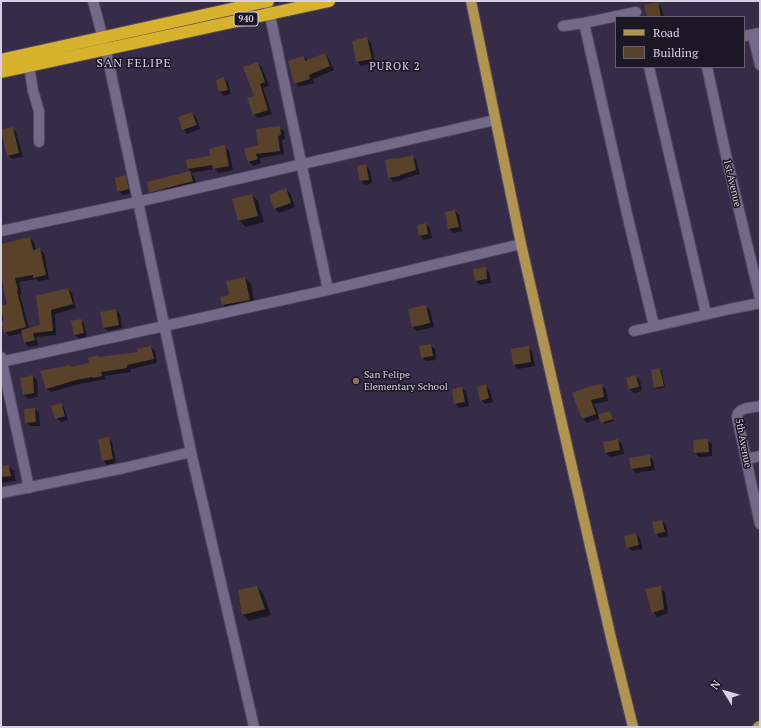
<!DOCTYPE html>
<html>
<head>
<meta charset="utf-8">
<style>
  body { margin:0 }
  #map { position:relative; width:761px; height:728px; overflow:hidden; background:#362c47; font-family:"PT Serif",serif }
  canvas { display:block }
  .frame { position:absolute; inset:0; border:2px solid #d7d1e2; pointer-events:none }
  .legend { position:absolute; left:615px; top:16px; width:130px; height:52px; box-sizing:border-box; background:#1c1724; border:1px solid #676170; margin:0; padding:5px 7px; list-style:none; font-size:12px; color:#d7d1e2 }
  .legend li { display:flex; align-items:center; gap:8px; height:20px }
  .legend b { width:20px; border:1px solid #676170 }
  .north { position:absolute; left:705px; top:672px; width:40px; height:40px; -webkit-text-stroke:3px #1c1724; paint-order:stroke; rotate:307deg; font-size:11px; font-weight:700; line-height:16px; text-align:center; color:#d7d1e2 }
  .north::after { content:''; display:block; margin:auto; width:14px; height:18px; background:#d7d1e2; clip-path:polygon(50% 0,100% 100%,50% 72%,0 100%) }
</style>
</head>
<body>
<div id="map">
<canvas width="761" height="728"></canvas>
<div class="frame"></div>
<ul class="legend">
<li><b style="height:5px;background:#af9550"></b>Road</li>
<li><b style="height:11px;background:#58432a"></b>Building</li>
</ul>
<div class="north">N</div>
</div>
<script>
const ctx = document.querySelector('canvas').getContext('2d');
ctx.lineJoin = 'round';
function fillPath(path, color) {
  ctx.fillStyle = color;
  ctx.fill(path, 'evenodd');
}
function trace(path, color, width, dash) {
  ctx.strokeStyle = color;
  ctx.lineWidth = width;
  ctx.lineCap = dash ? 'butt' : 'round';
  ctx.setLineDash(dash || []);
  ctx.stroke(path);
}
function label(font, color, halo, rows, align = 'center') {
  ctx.font = font + ' "PT Serif",serif';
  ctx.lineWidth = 3;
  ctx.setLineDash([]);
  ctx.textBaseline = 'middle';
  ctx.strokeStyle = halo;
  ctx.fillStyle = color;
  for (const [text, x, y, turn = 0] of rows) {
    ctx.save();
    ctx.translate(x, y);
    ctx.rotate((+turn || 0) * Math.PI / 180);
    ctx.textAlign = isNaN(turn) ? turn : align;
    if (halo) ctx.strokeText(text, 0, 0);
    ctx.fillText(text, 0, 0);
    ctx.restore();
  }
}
fillPath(new Path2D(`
  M657 3 661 7 664 17H648Z
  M367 39 371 43 375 63 361 66 357 61Z
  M325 54 329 59 334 70 313 79 314 83 299 87 295 83 304 57 308 61Z
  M258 63 262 67 269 86 263 88 272 114 258 118 254 114Z
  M224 78 228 82 231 94 224 96 220 92 217 80Z
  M192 113 196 117 200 129 187 134 183 129Z
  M279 127 284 131 285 139 282 140 284 154 260 158 261 163 253 166 249 161 259 145Z
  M12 128 16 132 23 157 12 159 8 155Z
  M225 147 229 151 233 170 218 173 215 169 191 173 194 177 197 185 154 196 150 192 148 183 192 172 188 169 187 161 212 157Z
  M412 156 416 160 420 174 403 179V180L393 182 389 177 398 160Z
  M365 165 370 170 372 183 365 185 361 181Z
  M126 177 130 181 132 193 123 195 118 191Z
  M285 189 290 193 295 207 279 213 275 209 270 195Z
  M252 195 258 201 264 222 246 227 239 221 234 200Z
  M455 211 459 215 462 231 453 233 449 228Z
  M426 224 430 228 432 238 424 240 420 236 418 226Z
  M30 238 34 242 36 250 39 249 44 253 49 279 39 281 36 279 19 282 22 294 20 295 29 329 41 326 38 297 68 289 72 293 76 308 55 314 56 335 36 337 38 345 29 347 25 343 23 333 9 336 5 332 1 316V307L9 305 4 286 1 283V244Z
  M485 268 489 272 491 283 480 285 476 281 474 270Z
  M245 278 251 284 255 306 229 311 223 305Z
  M426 306 430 310 434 327 417 331 413 327 409 309Z
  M116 310 120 314 122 328 108 331 103 327Z
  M80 320 84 324 87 337 79 339 75 335Z
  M430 345 435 349 436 360 426 361 422 357Z
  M151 347 155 351 157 363 131 369V372L105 376 106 379 80 384 51 392 46 388 70 366 72 368 90 364 99 358 139 352Z
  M528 347 532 351 535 366 518 369 514 365Z
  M660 369 662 371 665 388 656 389 654 387Z
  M33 376 37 380 38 397 28 399 24 395 21 379Z
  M636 376 640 380 642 391 634 393 630 389 627 378Z
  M601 385 606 389 608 401 594 404 599 416 610 412 614 421 604 424 600 418 587 423 583 419 574 393Z
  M486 386 490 390 493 402 485 404 481 400Z
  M462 388 466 392 469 406 459 408 455 403Z
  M60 404 64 408 68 420 61 422 56 418Z
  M35 409 39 413 40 426H30L26 422V410Z
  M108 438 112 442 116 463 107 465 103 460Z
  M618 440 622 444 624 454 610 457 606 453 604 443Z
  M707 440 712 444V456L699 457 695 453Z
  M649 456 653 460 655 470 636 473 632 469Z
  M9 466 14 471 16 481 1 483V467Z
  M662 521 666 525 668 536 660 538 656 534 653 523Z
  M636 534 640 538 643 549 632 551 628 547Z
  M257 587 263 593 271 615 249 621 243 614Z
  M660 588 665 592 668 613 657 617 653 612Z`), '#0007');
fillPath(new Path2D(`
  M658 2 661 17H647L644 5Z
  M367 37 372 59 356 62 352 41Z
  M325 53 330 66 309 75 310 79 294 84 288 61 304 56 305 61Z
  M258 62 265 82 260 84 268 110 253 115 247 98 254 96 243 67Z
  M224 77 228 90 219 92 216 80Z
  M192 112 197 125 182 130 178 117Z
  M280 126 281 135 278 136 280 151 256 154 258 159 248 162 244 149 258 145 256 129Z
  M13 127 19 153 7 156 1 130Z
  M225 145 229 166 213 169 212 165 187 169 186 160 210 156 209 149Z
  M413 155 416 170 400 175V176L388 178 385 160 397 158V159Z
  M366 164 369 180 360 181 357 166Z
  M190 171 193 181 149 193 147 182Z
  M126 175 129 189 117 192 115 178Z
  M286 188 291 203 274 209 269 195Z
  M252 194 258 216 238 221 232 199Z
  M455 210 459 227 448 229 445 212Z
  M426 223 428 234 419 236 417 225Z
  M30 237 33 250 40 248 46 275 33 278V275L15 278 18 290 17 291 26 327 4 333 1 321H3L1 306 7 304 1 277V244Z
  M486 267 487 279 475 281 473 269Z
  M245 277 250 300 222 305 220 297 229 295 226 281Z
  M68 288 73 304 51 310 53 331 33 333 35 340 24 343 21 330 40 325 36 296Z
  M426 305 430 323 412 327 408 309Z
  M116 309 119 325 103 328 100 312Z
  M81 319 84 333 74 335 71 321Z
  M431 344 433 356 421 358 419 346Z
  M151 346 154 359 127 365V368L101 372 102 376 93 378 92 377 76 380 46 389 40 371 70 365 71 367 89 363 88 358 98 355V357L138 352 137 349Z
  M529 346 531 362 513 365 511 349Z
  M660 368 664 386 654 388 651 370Z
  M33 375 34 393 23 395 20 378Z
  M636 375 639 387 629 389 626 378Z
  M486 384 489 398 480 401 477 387Z
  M602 384 604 397 591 400 596 414 582 419 572 393 592 386Z
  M462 387 465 402 454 404 452 389Z
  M61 403 65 416 55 419 51 406Z
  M35 408 36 422 25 423 24 409Z
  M610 411 613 419 601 423 598 415Z
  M109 437 113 459 102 461 98 439Z
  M618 439 620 450 605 453 603 442Z
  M708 439 709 452 694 453 693 440Z
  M650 455 651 466 631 469 629 458Z
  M9 465 11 476 1 477V466Z
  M662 520 665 532 655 534 652 522Z
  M636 533 639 545 627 548 624 536Z
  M257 586 265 609 242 615 238 590Z
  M661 586 664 609 652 613 645 589Z`), '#58432a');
const minor = new Path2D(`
  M93 1 106 50 191 452 254 727
  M268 6 328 290
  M584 23 636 12
  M563 26 584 23 627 214 654 326
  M753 35 760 65
  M744 36 760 33
  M29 66 33 91 39 111V142
  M649 67 706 314
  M707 67 727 160 760 298
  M1 231 137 202 495 120
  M634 331 730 309 760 303
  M1 357 29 488
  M1 362 328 290 521 244
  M760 406C752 408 738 407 737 417L760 524
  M746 459 760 456
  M1 493 124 468 191 452`);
const major = new Path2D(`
  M471 1 521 244 611 638 633 727
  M758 727 760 726`);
const highway = new Path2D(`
  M1 60 268 1
  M1 72 329 1`);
trace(minor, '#524960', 12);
trace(major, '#524960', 12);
trace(highway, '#524960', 14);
trace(minor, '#746987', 10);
trace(major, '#af9550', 10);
trace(highway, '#d7b22c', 12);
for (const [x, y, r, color] of [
  [356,381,4,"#8d6e63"]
]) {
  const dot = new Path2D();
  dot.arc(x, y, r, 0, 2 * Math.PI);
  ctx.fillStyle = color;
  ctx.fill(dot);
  trace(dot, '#1c1724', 1.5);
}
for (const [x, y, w] of [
  [246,19,24]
]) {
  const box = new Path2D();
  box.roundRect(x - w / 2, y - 7, w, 14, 3);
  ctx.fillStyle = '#1c1724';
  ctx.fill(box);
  trace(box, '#d7d1e2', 1);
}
label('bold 9px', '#d7d1e2', null, [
  ["940",246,19]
]);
label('10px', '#d7d1e2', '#1c1724', [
  ["1st Avenue",732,183,77],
  ["5th Avenue",743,443,79]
]);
label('10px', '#d7d1e2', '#1c1724', [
  ["San Felipe",364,375],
  ["Elementary School",364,387]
], 'left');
ctx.letterSpacing = '1px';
label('11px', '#d7d1e2', '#1c1724', [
  ["PUROK 2",395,67]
]);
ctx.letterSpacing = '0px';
ctx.letterSpacing = '1px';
label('12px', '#d7d1e2', '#1c1724', [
  ["SAN FELIPE",134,64]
]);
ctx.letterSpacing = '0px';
</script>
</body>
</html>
